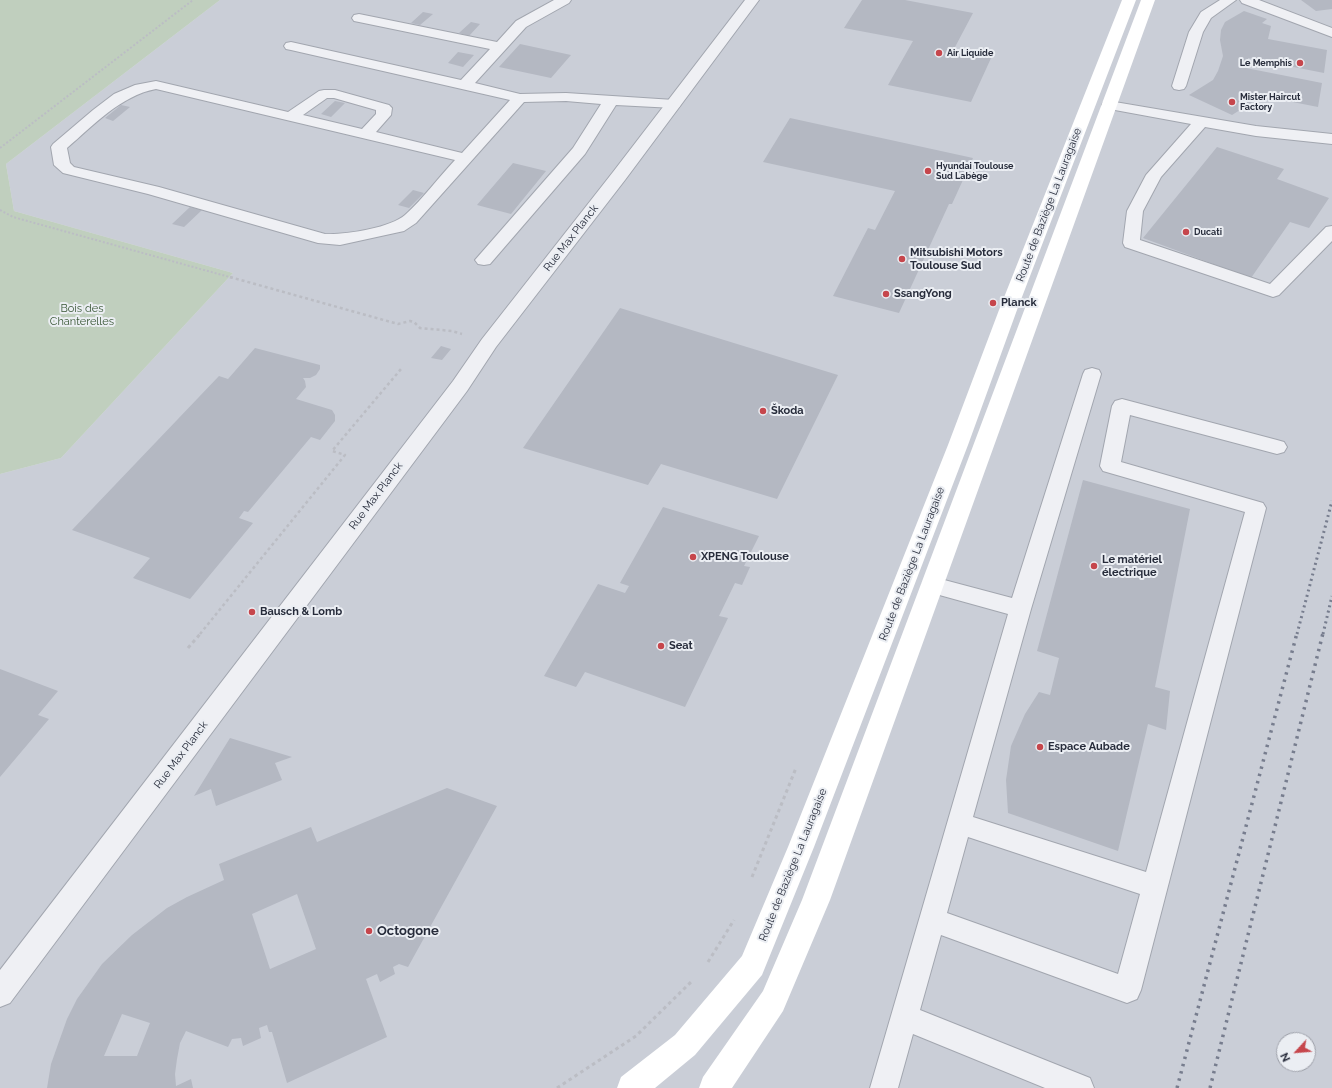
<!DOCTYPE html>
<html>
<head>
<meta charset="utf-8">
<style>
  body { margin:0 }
  #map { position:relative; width:1332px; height:1088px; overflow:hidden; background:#dcdfe5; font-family:Raleway,sans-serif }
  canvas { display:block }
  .north { position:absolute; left:1276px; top:1032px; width:40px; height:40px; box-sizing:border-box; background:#ebeef3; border:1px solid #9da0a9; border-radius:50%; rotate:244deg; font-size:11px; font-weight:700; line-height:16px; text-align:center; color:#272c3b }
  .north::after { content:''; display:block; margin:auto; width:14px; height:18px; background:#c6464c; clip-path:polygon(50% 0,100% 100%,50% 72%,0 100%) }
</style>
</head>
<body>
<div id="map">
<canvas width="1332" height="1088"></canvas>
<div class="north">N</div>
</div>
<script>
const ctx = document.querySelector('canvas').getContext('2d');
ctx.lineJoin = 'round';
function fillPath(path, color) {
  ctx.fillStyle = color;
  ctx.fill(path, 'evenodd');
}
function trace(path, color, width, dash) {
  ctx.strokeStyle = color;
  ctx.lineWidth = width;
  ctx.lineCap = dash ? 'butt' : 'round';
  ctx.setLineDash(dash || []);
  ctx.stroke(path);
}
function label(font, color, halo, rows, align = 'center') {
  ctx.font = font + ' Raleway,sans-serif';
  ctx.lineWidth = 4;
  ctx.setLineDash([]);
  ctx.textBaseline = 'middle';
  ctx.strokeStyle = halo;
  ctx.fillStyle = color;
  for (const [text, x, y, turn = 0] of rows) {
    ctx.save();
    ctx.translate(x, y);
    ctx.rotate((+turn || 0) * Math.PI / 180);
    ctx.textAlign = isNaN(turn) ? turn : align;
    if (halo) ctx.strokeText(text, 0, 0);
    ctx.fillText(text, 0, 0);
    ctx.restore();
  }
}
fillPath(new Path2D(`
  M220 0H1332V1088H0V474L61 458 233 273 14 211 6 164ZM1284 1040H1308V1064H1284Z`), '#caced7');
fillPath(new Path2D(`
  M0 0H220L6 164 14 211 233 273 61 458 0 474Z`), '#c0cfbe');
fillPath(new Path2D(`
  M862 0H905L973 13 954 49 992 56 971 102 888 85 913 41 844 28Z
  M1301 0H1332V9L1316 11Z
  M1244 11 1267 19 1262 23 1271 26 1268 39 1327 50 1324 73 1248 58V60L1254 63 1255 66 1246 67V68L1322 83 1318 107 1262 96 1232 115 1189 95 1213 80 1218 71 1223 56 1220 40 1221 30 1225 22Z
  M423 12 433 14 420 25 411 23Z
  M471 22 480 24 469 36 459 33Z
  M520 44 571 55 551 78 499 67Z
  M458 52 474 55 463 67 448 63Z
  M335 101 345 103 331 117 321 114Z
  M121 105 130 107 113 121 105 118Z
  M790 118 973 158 952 204H949L899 313 833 296 868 228 875 230 895 191 763 162Z
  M1217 147 1284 169 1277 179 1329 198 1309 228 1290 222 1251 278 1143 238Z
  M513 163 546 171 511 214 477 205Z
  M413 190 424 193 409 208 398 205Z
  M190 207 202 210 184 227 172 224Z
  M620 308 838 375 777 499 661 464 648 485 523 448Z
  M441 346 451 349 442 360 431 358Z
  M255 348 320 365V369L316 375 310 378H303L305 381 306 387 296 399 332 410 335 415V421L320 440 311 437 248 512 244 511 239 518 253 523 190 599 133 578 150 558 72 530 219 376 228 379Z
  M1083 480 1190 509 1155 687 1170 691 1166 730 1148 724 1118 851 1008 813 1006 780 1011 746 1025 714 1039 692 1050 695 1059 658 1037 651Z
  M663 507 759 536 744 566 750 567 742 585 735 583 719 616 728 618 685 707 585 672 576 687 544 676 598 584 625 593 629 586 620 583Z
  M0 669 58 691 38 715 49 719 0 777Z
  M230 738 292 757 275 763 282 780 216 806 211 789 194 796Z
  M447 788 497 806 408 967 399 964 393 967 395 974 380 982 377 974 366 979 387 1037 287 1083 272 1032H269L267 1025 259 1028 261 1038 243 1046 241 1038 232 1039 228 1047 186 1031 180 1043 177 1059 175 1074 176 1086 191 1079 193 1088H47L51 1064 67 1019 77 999 102 964 132 935 167 908 187 897 224 880 219 864 311 827 317 842ZM297 894 316 949 270 969 252 914ZM122 1014 150 1023 137 1056H104Z`), '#b4b8c2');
const lane = new Path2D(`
  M554 0H571L569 3 526 27 475 83 520 94 566 93 674 100 679 101 681 104 679 107 674 108 616 105 585 154 490 264 484 265 478 264 475 260 573 148 601 104 566 101 524 102 416 223 404 231 340 245 318 243 148 194 63 173 54 165 51 147 53 144 93 110 114 94 135 85 156 81 288 112 319 91 324 90H335L389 105 392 108 391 115 376 132 462 153 510 100 291 50 286 49 284 46 286 43 291 42 461 80 490 49 359 22 354 21 352 18 354 15 359 14 497 42 516 21ZM156 89 455 160C438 178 423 199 405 215 390 228 345 235 325 234L159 187 74 167 70 163 67 148C94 125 120 96 156 89ZM327 98H334L376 110V114L362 129 303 115Z
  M1220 0H1236L1211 18 1203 32 1186 86 1184 89 1179 90 1174 89 1172 86 1189 32 1201 12Z
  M1240 0H1259L1332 28V37L1242 3Z
  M1109 101 1256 126 1332 134V144L1256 136 1205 127 1161 177 1143 211 1140 240 1270 284 1326 227 1332 226V241L1279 295 1273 297 1125 247 1123 243 1127 211 1146 175 1191 124 1104 108 1102 105 1104 102Z
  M1092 368 1099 370 1101 374 1031 609 973 817 1146 872 1245 512 1103 471 1100 466 1112 406 1115 401 1122 399 1277 440 1284 442 1287 447 1284 452 1277 454 1130 415 1121 462 1263 503 1266 508 1141 990 1137 999 1127 1003 941 935 920 1010 1090 1078 1094 1088H1045L913 1034 898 1088H870L1008 614 925 591 922 585 925 579 933 577 1012 598 1083 374 1085 370ZM968 837 1140 894 1118 974 947 913Z`);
const street = new Path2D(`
  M745 0H759L625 180 496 347 467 391 10 1003 0 1007V970L453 381 482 339 613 172Z`);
trace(lane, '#a2a6af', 2);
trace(street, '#a2a6af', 2);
trace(new Path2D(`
  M0 148 193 0
  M0 210 13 217 233 278`), '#bbbdc4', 2, [2, 2]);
trace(new Path2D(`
  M230 277 398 324 410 321 414 322 420 328 452 331 462 334
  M200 634 345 455 332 451 401 369`), '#bbbdc4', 2.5, [3, 3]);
trace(new Path2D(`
  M188 648 201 633
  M752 877 796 768
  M708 962 734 920
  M557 1088 636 1036 691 982`), '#bbbdc4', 3, [3.5, 3.5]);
fillPath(lane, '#eff0f4');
fillPath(street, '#eff0f4');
fillPath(new Path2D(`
  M1122 0H1136L1017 310 968 445 814 847 762 975 695 1055 655 1088H617L621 1077 675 1035 742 956 788 847 948 445 999 310Z
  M1141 0H1155L830 900 783 1011 732 1088H699L703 1077 763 991 802 900Z`), '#fff');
trace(new Path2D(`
  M1297 634 1332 501
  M1323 634 1332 596`), '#777d8e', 3, [2, 3.5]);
trace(new Path2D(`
  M1177 1088 1297 633
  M1210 1088 1323 633`), '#777d8e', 3.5, [2.5, 5]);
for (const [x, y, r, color] of [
  [939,53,4,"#c6464c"],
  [1300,63,4,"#c6464c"],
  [1232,102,4,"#c6464c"],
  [928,171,4,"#c6464c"],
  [1186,232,4,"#c6464c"],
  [902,259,4,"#c6464c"],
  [886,294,4,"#c6464c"],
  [993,303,4,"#c6464c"],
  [763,411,4,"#c6464c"],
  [693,557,4,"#c6464c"],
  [1094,566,4,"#c6464c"],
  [252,612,4,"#c6464c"],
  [661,646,4,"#c6464c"],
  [1040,747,4,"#c6464c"],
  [369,931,4,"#c6464c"]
]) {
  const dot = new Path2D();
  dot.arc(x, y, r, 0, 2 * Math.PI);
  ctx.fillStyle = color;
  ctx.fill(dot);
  trace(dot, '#ebeef3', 1.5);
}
label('bold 9px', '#272c3b', '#ebeef3', [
  ["Air Liquide",947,53],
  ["Le Memphis",1292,63,"right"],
  ["Mister Haircut",1240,97],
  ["Factory",1240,107],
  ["Hyundai Toulouse",936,166],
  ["Sud Labège",936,176],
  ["Ducati",1194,232]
], 'left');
label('11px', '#272c3b', '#ebeef3', [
  ["Route de Baziège La Lauragaise",1049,205,-69],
  ["Rue Max Planck",571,238,-52],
  ["Rue Max Planck",376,496,-53],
  ["Route de Baziège La Lauragaise",912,564,-69],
  ["Rue Max Planck",181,755,-53],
  ["Route de Baziège La Lauragaise",793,865,-68]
]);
label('bold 11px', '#272c3b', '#ebeef3', [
  ["Mitsubishi Motors",910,253],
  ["Toulouse Sud",910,266],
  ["SsangYong",894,294],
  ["Planck",1001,303],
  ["Škoda",771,411],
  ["XPENG Toulouse",701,557],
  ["Le matériel",1102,560],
  ["électrique",1102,573],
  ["Bausch & Lomb",260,612],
  ["Seat",669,646],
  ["Espace Aubade",1048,747]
], 'left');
label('11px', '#385635', '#ebeef3', [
  ["Bois des",82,309],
  ["Chanterelles",82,322]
]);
label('bold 13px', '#272c3b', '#ebeef3', [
  ["Octogone",377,931]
], 'left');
</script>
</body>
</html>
